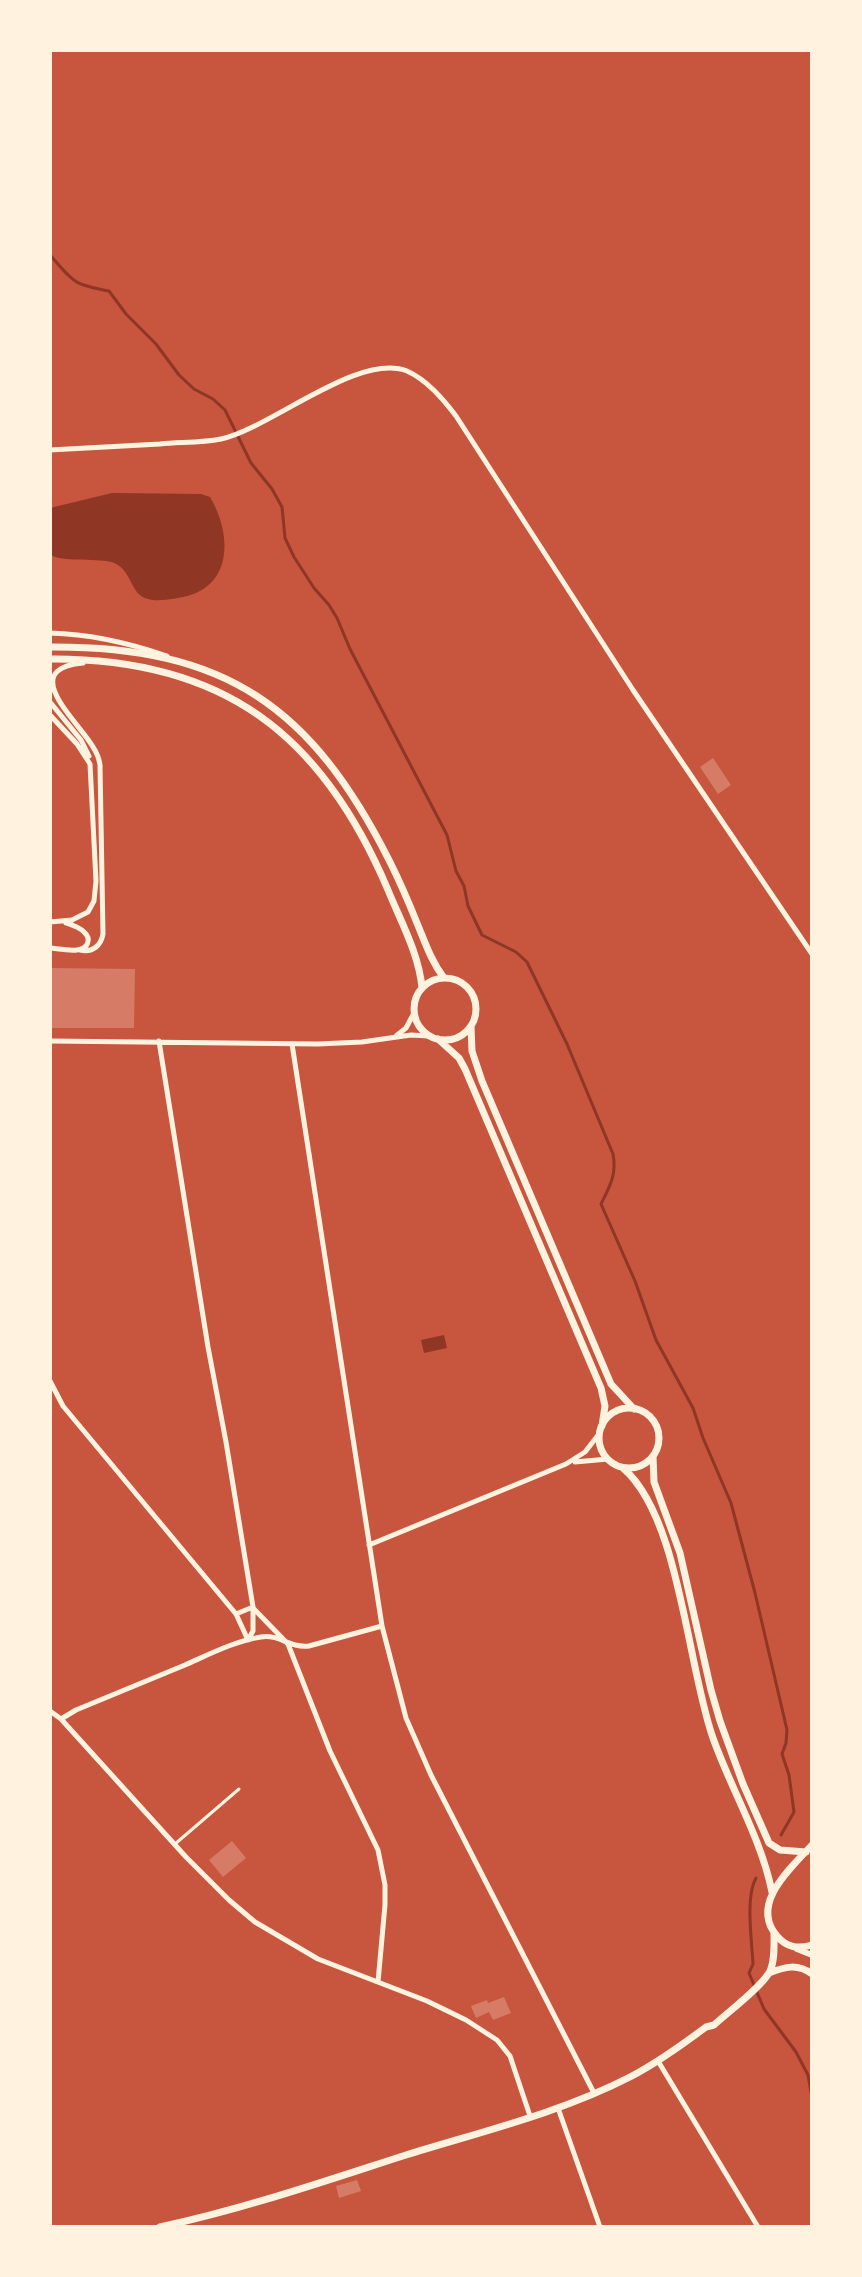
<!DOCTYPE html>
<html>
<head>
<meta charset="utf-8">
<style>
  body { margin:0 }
  #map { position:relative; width:862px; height:2277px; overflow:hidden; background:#c8553d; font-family:"DM Sans",sans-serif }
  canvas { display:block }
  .frame { position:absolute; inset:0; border:52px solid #fff3e0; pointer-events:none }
</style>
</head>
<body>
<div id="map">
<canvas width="862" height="2277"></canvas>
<div class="frame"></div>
</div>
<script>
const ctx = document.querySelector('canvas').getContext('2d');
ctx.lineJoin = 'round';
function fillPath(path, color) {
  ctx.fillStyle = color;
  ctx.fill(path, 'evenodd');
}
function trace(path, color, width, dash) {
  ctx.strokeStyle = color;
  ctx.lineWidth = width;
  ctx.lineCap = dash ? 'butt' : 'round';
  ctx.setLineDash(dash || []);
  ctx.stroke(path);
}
fillPath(new Path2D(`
  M112 493 201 494 210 497C233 536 233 590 178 598 169 599 157 602 148 599 129 595 133 568 111 562 94 558 62 562 51 555L50 508Z
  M444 1335 447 1348 424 1353 421 1340Z`), '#8f3625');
trace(new Path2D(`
  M50 255C75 283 72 284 109 291L126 314 156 344 179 375 194 389 213 399 225 410 251 463 272 489 282 507 285 538 294 557 314 588 329 605 337 618 350 649 447 835 456 871 464 886 468 906 482 935 516 952 527 962 567 1044 613 1154C617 1174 610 1186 601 1204L635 1281 656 1340 693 1408 703 1438 731 1503 755 1593 787 1730 786 1743 782 1754 789 1775 794 1812 781 1835
  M756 1878C745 1897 752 1941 753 1964L749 1973 764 2009 796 2052 808 2075 812 2098`), '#8f3625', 3);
fillPath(new Path2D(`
  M713 758 731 785 718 794 700 767Z
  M50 968 135 969 134 1028H50Z
  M232 1841 246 1858 223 1877 209 1860Z
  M504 1997 511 2013 493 2020 489 2012 476 2018 471 2006 487 2000 488 2003Z
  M357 2180 361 2191 339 2198 336 2186Z`), '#d67c66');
trace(new Path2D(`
  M811 788 812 789`), '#fff3e0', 2);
trace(new Path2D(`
  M175 1844 239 1789`), '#fff3e0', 3);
trace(new Path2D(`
  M50 450C87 448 123 446 160 444 180 442 201 443 221 439 271 428 358 352 407 371 427 380 443 399 456 416L633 690 812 954
  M50 633C91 634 129 643 167 656
  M50 702 81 740 89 756
  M50 715 77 744 90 764 96 881 94 901 88 912 72 920 50 922
  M50 948C59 949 69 951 77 950 88 949 92 939 84 932 79 927 72 925 66 923
  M80 950C92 953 101 946 103 934L100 765C99 758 97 753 93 747 79 722 16 669 83 663
  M396 1036 406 1028 414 1013
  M50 1041 318 1044 362 1042 411 1035 429 1036
  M159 1041 208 1347 226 1442 253 1607V1631L248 1640
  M292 1044 382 1626 406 1718 431 1775 594 2093
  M50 1381 63 1406 236 1614 248 1640
  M575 1462 608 1459
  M369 1545 566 1464 585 1452 599 1434
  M253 1608 288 1644 330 1751 378 1850 385 1885V1905L378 1982
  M236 1614 253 1607
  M50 1711 61 1719 186 1857 229 1900 255 1922 318 1959 427 2001 466 2020 497 2040 510 2056 530 2116
  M61 1719 76 1710C112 1695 149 1680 185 1665 210 1654 235 1641 261 1637 280 1634 288 1648 309 1646L382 1626
  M658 2061 758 2227
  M558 2108 600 2227`), '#fff3e0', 5);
trace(new Path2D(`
  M797 1949 812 1955`), '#fff3e0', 6);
trace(new Path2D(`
  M50 647C226 646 312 707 390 862 400 882 409 903 417 923 425 942 431 961 444 978
  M50 659C223 658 322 734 388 890 401 922 419 954 422 988
  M414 1009a31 31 0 1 1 62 0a31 31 0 1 1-62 0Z
  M471 1027 472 1051 482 1081 611 1384 634 1409
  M438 1039 459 1058 465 1069 601 1388 605 1406 602 1426
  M599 1438a30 30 0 1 1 60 0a30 30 0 1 1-60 0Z
  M653 1456 654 1482 680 1553 711 1690 720 1721 743 1784 769 1843 780 1850 806 1852
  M623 1468C680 1517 687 1665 713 1738 731 1789 761 1838 772 1892
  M812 1845C791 1868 749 1904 777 1936 787 1948 798 1949 812 1945
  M769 1973C785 1967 797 1963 812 1974
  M160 2227C244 2209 325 2181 406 2155 480 2132 560 2113 630 2077 657 2063 682 2045 706 2027L714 2025C727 2013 763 1986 770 1971 775 1960 774 1945 774 1933`), '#fff3e0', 7);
</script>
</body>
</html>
